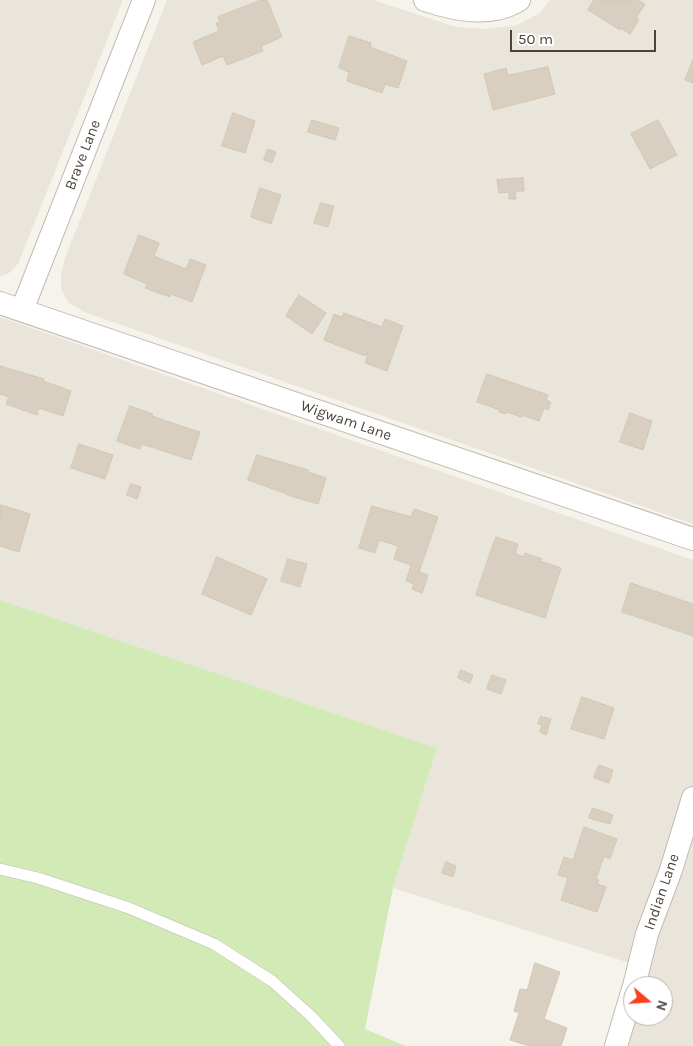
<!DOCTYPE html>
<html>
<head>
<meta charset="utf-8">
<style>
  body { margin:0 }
  #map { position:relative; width:693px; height:1046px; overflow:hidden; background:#f6f3ec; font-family:Karla,sans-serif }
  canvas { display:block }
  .north { position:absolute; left:623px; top:976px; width:50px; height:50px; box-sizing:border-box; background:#fff; border:1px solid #b7b4b0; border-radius:50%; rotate:108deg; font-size:14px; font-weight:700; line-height:20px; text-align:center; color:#4b4439 }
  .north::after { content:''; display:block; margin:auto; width:18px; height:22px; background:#fc3f1d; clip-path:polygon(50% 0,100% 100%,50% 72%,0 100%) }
  .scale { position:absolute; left:510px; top:30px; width:146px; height:22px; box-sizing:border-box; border:2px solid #4b4439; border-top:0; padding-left:6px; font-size:15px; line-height:18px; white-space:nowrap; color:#4b4439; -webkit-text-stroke:4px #fff; paint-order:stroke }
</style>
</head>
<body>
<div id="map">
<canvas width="693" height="1046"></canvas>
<div class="north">N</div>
<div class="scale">50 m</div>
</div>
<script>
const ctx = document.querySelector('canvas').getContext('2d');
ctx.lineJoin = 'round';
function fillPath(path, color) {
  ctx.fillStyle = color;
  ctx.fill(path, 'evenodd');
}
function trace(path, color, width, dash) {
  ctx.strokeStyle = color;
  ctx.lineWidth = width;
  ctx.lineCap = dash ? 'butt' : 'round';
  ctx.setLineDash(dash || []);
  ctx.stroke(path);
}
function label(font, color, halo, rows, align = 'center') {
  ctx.font = font + ' Karla,sans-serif';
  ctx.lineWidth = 4;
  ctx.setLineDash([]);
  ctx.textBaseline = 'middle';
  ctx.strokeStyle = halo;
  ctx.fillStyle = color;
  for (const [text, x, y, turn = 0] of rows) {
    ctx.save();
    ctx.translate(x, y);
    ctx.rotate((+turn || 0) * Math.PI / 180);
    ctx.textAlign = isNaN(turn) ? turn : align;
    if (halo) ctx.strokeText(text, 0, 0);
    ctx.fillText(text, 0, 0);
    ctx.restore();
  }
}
fillPath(new Path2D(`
  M0 0H123L18 264 8 274 0 276Z
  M167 0H373L456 27 487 29 517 25 539 14 550 0H693V524L84 312 69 303 61 289V275L65 258Z
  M0 317 693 560V1046H616L633 1016H663V986H634L639 966 393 888 437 748 0 600Z`), '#eae5da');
fillPath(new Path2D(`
  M0 600 437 748 393 888 365 1029 406 1046H0Z`), '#d2eab5');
const building = new Path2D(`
  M261 0H267L282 37 261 46 263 51 227 65 223 56 202 65 193 42 219 31 216 23 220 22 218 17Z
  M594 0H638L645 4 636 18 639 20 630 34 621 28 620 30 588 10Z
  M349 36 371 43 370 47 407 61 398 88 385 84 382 93 347 81 349 72 339 68Z
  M693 60V83L685 80Z
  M548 67 555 94 493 110 484 74 506 68 508 75Z
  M233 113 255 121 245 153 222 146Z
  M312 120 339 128 335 140 308 132Z
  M658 120 677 155 650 169 631 134Z
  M268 149 276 152 272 163 264 160Z
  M523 178 524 191H515L516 199H509V192L499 193 497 180Z
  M260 188 281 195 271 224 251 217Z
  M321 203 334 206 328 227 314 223Z
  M139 235 159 243 154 256 186 269 190 259 206 265 192 302 171 294 170 297 145 288 147 284 124 274Z
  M299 295 326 313 312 334 286 316Z
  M344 313 382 327 385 319 403 326 387 371 365 363 368 354H366L365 356 324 340 334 314 342 317Z
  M0 366 44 379 43 381 71 391 63 416 39 408 37 415 6 404 9 397 0 394Z
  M487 374 548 395 546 400 551 402 548 410 544 408 539 421 522 415 521 417 507 412 506 414 499 412 500 410 477 402Z
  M130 406 153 414 152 416 175 424 200 432 191 460 142 444 140 449 117 441Z
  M630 413 652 421 643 450 620 442Z
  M79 444 113 455 105 479 71 468Z
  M257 455 308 470V472L326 478 318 504 287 495V494L248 480Z
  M131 484 141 487 137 499 127 495Z
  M1 505 30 514 19 552 0 546Z
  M372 506 411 517 414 509 438 517 419 572 428 575 422 593 412 589 414 584 406 581 411 565 394 559 398 546 379 540 375 553 359 548Z
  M496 537 518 544 515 554 524 557 525 553 542 559 540 561 561 568 545 618 476 595Z
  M217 557 267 579 251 615 202 594Z
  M288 559 307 564 300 587 281 581Z
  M631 583 693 604V636L622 612Z
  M461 670 473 675 470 683 458 678Z
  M492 675 506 680 501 694 487 689Z
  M582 697 614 708 604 739 571 729Z
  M541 716 544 719V717L551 719 546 735 540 732 542 725 538 724Z
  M599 765 613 770 609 783 594 778Z
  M593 808 613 815 610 824 589 818Z
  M584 827 617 839 610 859 604 856 596 879 599 880 597 884 606 887 597 912 561 900 568 878 558 875 564 857 573 860Z
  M446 862 456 866 453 877 442 873Z
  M535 963 560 972 544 1019 567 1028 561 1046H529L510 1040 519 1013 514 1011 520 989 527 990Z`);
fillPath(building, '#d8cfc1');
trace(building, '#d3c7b4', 1);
const service = new Path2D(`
  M0 869 38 878 129 908 214 944 272 981 311 1016 339 1046`);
const minor = new Path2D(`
  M425 0C454 10 491 18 519 0
  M0 303 693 539
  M22 310 144 0
  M634 986 647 934 671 870 693 798
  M616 1046 633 989`);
trace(service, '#c2bbae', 12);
trace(minor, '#c2bbae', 24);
trace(service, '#fff', 11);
trace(minor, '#fff', 22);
label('15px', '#4b4439', '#fff', [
  ["Brave Lane",83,155,-69],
  ["Wigwam Lane",346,421,19],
  ["Indian Lane",662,892,-71]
]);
</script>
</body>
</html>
